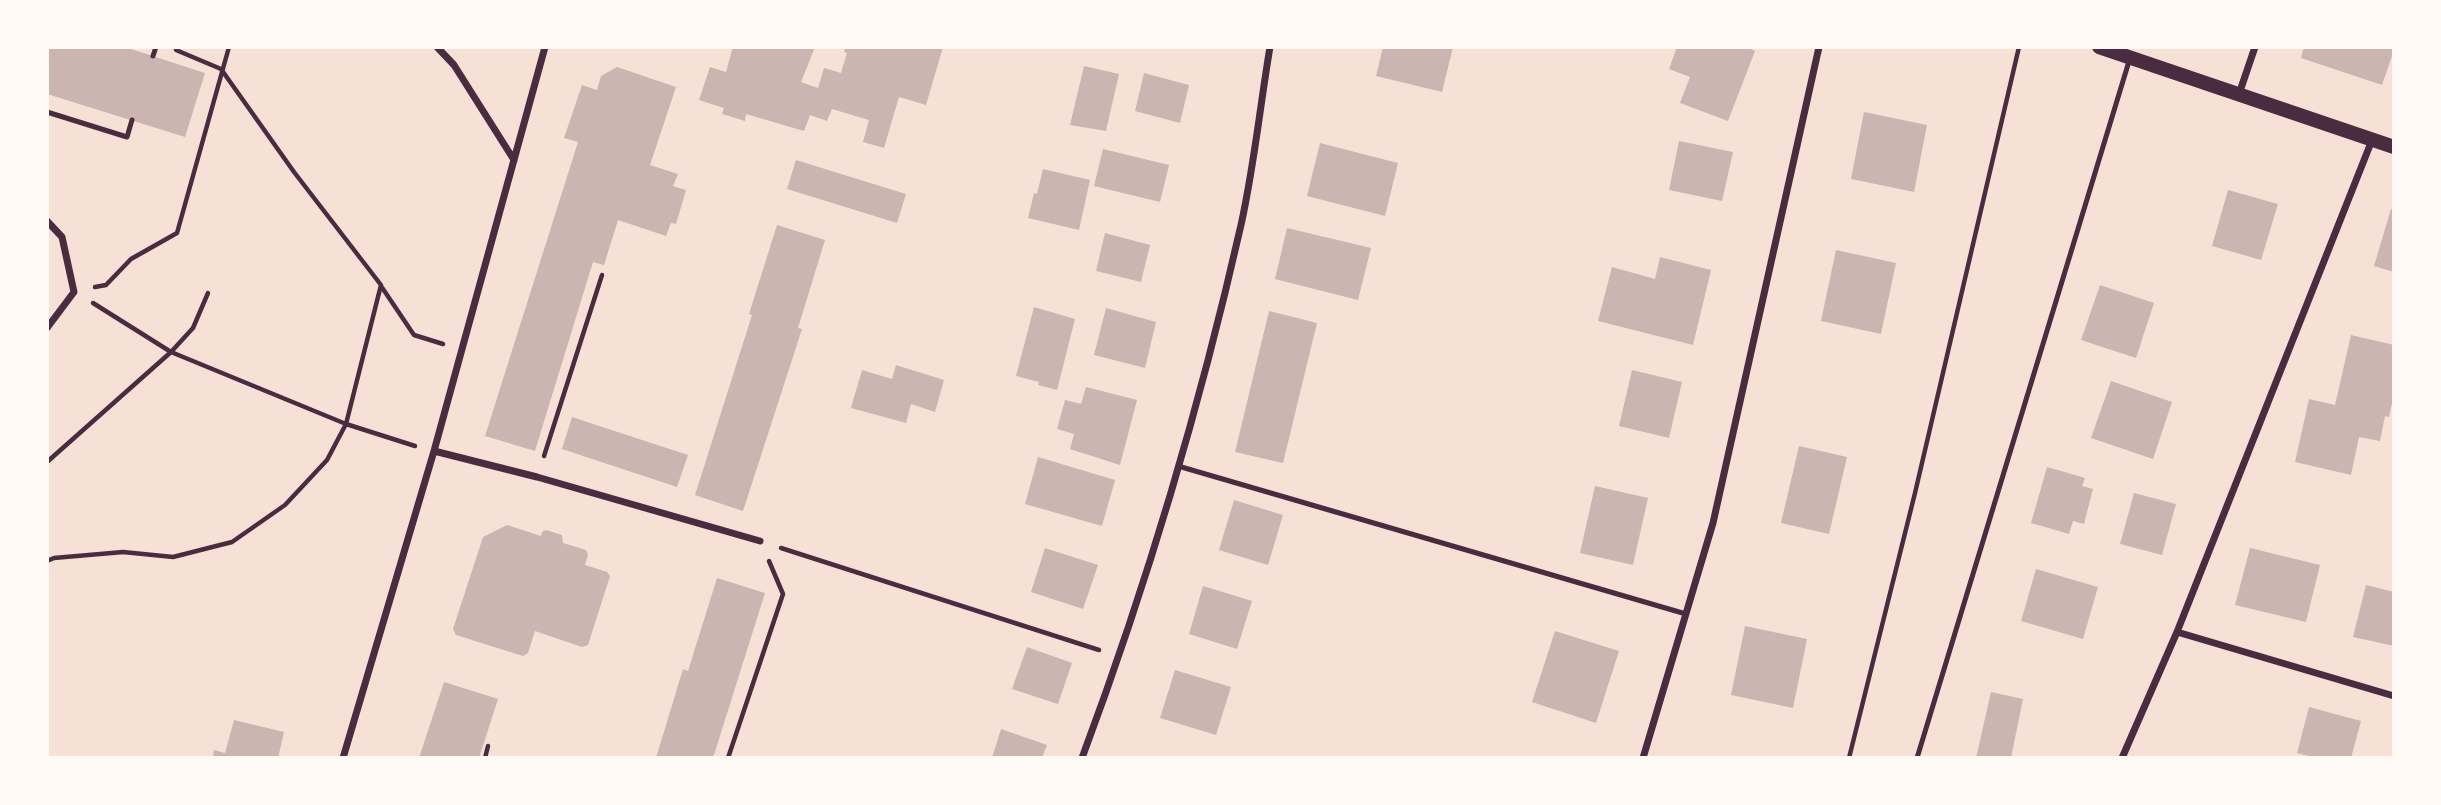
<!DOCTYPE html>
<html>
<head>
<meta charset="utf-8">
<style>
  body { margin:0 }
  #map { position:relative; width:2441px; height:805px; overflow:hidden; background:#f7e1d7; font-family:Georgia,serif }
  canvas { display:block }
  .frame { position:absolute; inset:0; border:49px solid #fffaf5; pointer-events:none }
</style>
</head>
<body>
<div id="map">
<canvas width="2441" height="805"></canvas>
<div class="frame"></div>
</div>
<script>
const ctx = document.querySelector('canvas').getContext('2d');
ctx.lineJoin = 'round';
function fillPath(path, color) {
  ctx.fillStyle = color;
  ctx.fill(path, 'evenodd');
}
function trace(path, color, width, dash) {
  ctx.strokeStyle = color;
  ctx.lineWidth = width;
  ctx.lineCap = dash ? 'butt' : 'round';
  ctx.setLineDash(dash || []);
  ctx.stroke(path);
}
fillPath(new Path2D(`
  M47 47H125L205 73 185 137 47 94Z
  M733 47H815L801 82 818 88 824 68 841 73 847 53 844 52 846 47H943L926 105 899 97 884 148 863 142 869 120 832 109 827 121 810 115 804 131 746 114 745 121 722 114 724 108 699 100 710 67 726 72Z
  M1383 47H1453L1442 92 1376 76Z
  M1677 47H1747L1755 51 1728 121 1680 103 1690 77 1669 69Z
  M2304 47H2394V50L2382 85 2301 58Z
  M1084 66 1119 74 1106 131 1070 125Z
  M617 67 676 87 650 165 678 174 673 186 686 190 676 224 671 223 666 236 618 220 604 265 593 262 535 451 485 436 578 142 564 138 582 85 597 90 601 76Z
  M1144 73 1189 85 1180 123 1135 111Z
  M1864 112 1927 125 1914 192 1851 179Z
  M1679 141 1733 152 1722 201 1669 190Z
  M1320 143 1398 163 1385 216 1307 196Z
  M1103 149 1169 165 1160 202 1094 186Z
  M796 160 906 194 897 223 787 189Z
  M1043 169 1090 180 1079 230 1028 218 1034 193 1037 194Z
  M2228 190 2278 204 2261 260 2212 246Z
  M2391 209 2394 210V272L2374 266Z
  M777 225 825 240 798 328 802 329 743 511 695 495 752 315 749 314Z
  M1287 228 1371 248 1358 300 1275 279Z
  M1105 233 1150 245 1141 282 1096 271Z
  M1836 250 1896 263 1881 334 1821 321Z
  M1660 257 1711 270 1693 345 1598 321 1612 267 1655 279Z
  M2100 285 2154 303 2136 358 2081 340Z
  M1034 307 1075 319 1057 390 1038 385 1039 382 1016 376Z
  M1106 308 1156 322 1145 368 1094 355Z
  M1269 311 1317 323 1283 463 1235 452Z
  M2351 335 2394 345V394L2389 417 2385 416 2380 441 2359 437 2351 475 2295 462 2309 399 2335 405Z
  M896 365 944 380 935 412 911 404 906 423 851 408 862 370 892 379Z
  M1632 370 1682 382 1669 438 1619 426Z
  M2111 381 2172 402 2153 459 2091 438Z
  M1086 387 1137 400 1120 465 1070 449 1074 434 1057 429 1065 400 1081 404Z
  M572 417 688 455 677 487 562 449Z
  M1799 446 1847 457 1829 534 1781 523Z
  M1038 457 1115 480 1102 526 1025 504Z
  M2047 467 2085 478 2082 486 2093 489 2084 524 2073 521 2069 534 2031 523Z
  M1595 486 1648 498 1633 565 1580 553Z
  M2134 493 2176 504 2162 555 2120 544Z
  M1234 500 1283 515 1268 565 1219 550Z
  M507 525 541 536 542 532 546 530 562 535 563 543 586 550 588 555 585 565 607 572 610 576 588 645 582 647 535 631 528 653 523 656 456 635 453 629 483 537Z
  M1045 548 1098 565 1083 609 1031 592Z
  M2250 548 2320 565 2306 622 2235 605Z
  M2036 569 2098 587 2083 639 2021 621Z
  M717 578 765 593 713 758H656L683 669 688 671Z
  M2366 585 2394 592V646L2353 637Z
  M1203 586 1252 601 1237 649 1189 634Z
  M1745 626 1807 639 1793 708 1731 695Z
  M1555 631 1619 651 1596 723 1532 702Z
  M1027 647 1072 663 1058 704 1012 689Z
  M1175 670 1231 687 1216 735 1160 718Z
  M444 682 498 699 479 758H419Z
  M1991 692 2023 699 2011 758H1976Z
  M2309 707 2361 721 2351 758H2316L2297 753Z
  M234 720 284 732 278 758H213L214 750 225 753Z
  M1001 729 1047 745 1042 758H992Z`), '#ccb4b1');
trace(new Path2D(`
  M381 286 414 335 443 344
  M95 287 106 285 131 259 177 233 229 47
  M93 303 171 352 346 424 381 285 294 172 221 69 176 50
  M544 456 602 275
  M47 462 171 352 193 328 208 293
  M781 548 1099 650
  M47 561 54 558 123 552 173 557 232 542 285 505 327 460 346 424 415 446
  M485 758 488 746
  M728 758 783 594 769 561
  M1849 758 1915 493 2019 47`), '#4a2c40', 4.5);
trace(new Path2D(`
  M153 56 156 47
  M47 112 127 137 132 120
  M1178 466 1686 614
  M1917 758 2130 58`), '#4a2c40', 5);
trace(new Path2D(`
  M437 47 454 65 514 160
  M2239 94 2255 47
  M47 221 62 237 74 292 47 328
  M434 451 537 477 760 541
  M2177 632 2394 696
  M343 758 434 451 545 47
  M1082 758C1147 584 1200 406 1241 225 1254 167 1260 106 1270 47
  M1643 758 1713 523 1819 47
  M2122 758 2177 632 2372 140`), '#4a2c40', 7);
trace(new Path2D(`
  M2099 47 2394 147`), '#4a2c40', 14);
</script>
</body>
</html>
